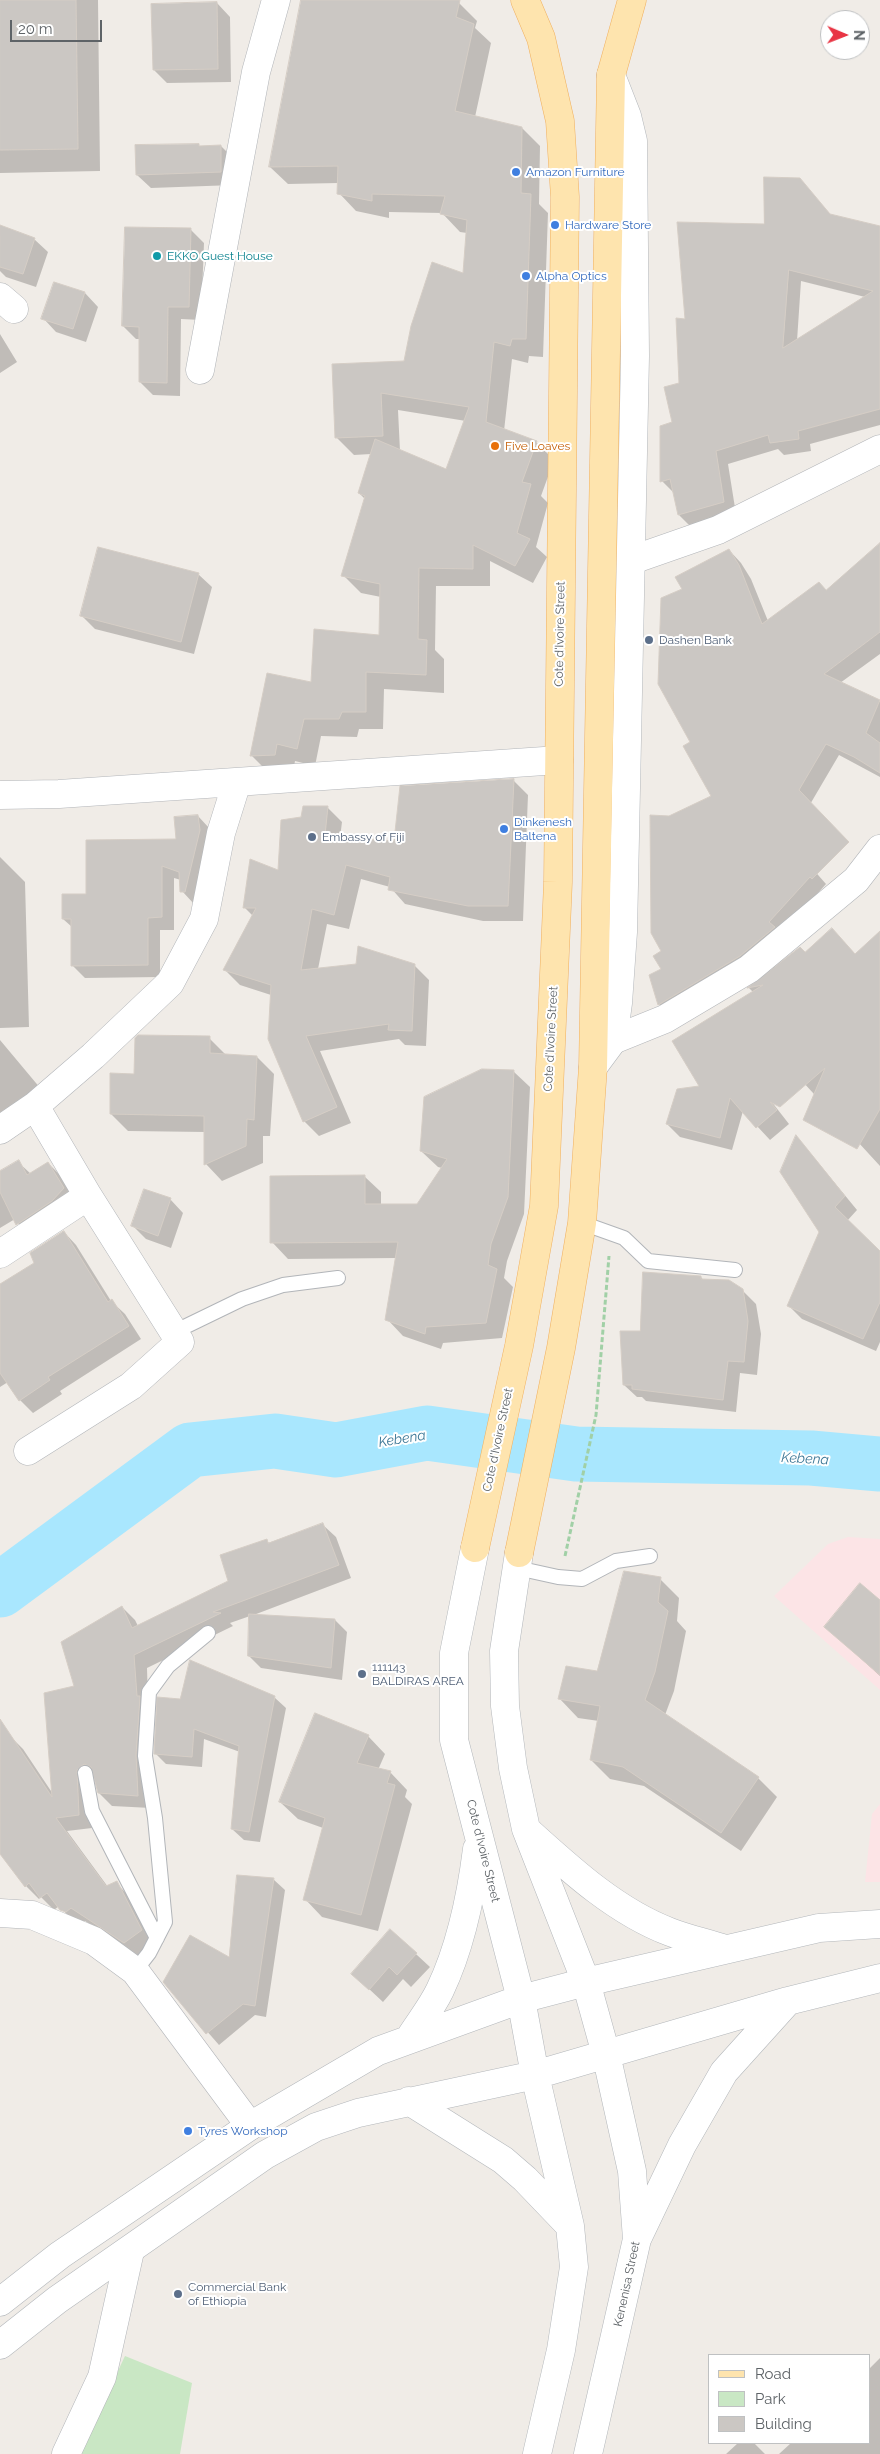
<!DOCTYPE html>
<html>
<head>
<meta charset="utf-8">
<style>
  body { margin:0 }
  #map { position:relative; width:880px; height:2454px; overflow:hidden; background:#f0ece7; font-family:Raleway,sans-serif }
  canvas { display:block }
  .legend { position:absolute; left:708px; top:2354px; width:162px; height:90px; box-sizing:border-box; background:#fff; border:1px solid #bfc1c2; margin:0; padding:6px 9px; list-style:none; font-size:15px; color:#5e6367 }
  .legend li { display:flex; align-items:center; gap:10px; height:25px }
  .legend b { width:25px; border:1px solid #bfc1c2 }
  .north { position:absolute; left:820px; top:10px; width:50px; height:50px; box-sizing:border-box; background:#fff; border:1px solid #bfc1c2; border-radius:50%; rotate:91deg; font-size:14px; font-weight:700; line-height:20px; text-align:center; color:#5e6367 }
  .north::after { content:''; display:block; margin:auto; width:18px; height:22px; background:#e83544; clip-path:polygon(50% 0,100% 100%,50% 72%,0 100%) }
  .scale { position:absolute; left:10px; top:20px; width:92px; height:22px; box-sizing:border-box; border:2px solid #5e6367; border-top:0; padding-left:6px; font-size:15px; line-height:18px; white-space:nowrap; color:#5e6367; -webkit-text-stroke:4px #fff; paint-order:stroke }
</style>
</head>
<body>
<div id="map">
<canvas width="880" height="2454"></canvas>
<ul class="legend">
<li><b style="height:6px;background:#fee4ae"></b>Road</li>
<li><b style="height:14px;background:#c9e7c4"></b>Park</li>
<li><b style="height:14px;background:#cbc7c3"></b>Building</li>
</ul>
<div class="north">N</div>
<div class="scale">20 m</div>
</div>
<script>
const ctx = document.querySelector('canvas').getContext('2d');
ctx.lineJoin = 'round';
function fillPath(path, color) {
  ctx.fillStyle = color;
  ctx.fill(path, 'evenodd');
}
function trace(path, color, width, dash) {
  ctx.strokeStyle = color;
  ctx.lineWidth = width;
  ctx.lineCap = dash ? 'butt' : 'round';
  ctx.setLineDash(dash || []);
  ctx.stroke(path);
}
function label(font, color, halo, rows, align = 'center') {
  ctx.font = font + ' Raleway,sans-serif';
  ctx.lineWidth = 4;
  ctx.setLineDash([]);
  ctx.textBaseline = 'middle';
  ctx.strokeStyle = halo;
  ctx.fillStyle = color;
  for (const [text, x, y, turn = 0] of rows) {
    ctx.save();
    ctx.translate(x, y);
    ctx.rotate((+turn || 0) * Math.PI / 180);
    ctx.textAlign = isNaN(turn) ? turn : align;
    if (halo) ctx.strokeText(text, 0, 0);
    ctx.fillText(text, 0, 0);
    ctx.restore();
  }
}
fillPath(new Path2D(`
  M848 1537 880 1539V1690L774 1596 828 1544Z
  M880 1804V1882H865L872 1814Z`), '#fce4e6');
fillPath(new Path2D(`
  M125 2356 192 2383 180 2454H79Z`), '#c9e7c4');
fillPath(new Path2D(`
  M0 0H98L100 171 0 173Z
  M302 0H448L459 3 477 21 475 28 491 43 475 117 522 128 540 146 539 204 548 213 543 357 529 356 528 363 512 359 504 431 536 442 554 460 541 496 548 503 536 547 547 557 533 583 490 561V586H436L435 650 444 659V693L384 689 383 729H359L357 737 321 736 315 766 295 761 293 772 269 773 251 755 313 684 381 637V597L361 593 343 575 365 499 359 493 371 454 354 455 336 437 406 362 464 275 467 233 460 232 442 213 389 212V218L356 211 339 193V183L288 184 270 167ZM398 410 466 421 447 470 400 451Z
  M217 3 230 17 231 82 167 83 154 70Z
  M221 146 234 159V185L151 188 137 175Z
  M799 180 832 216 880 231V425L810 444 811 451 784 455 778 449 728 464 736 514 691 527 679 515 675 494 662 481 680 384 686 320 765 225ZM801 281 865 297 797 341Z
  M191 230 204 243 201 320 181 319 180 396 153 395 140 382V339H136L123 326Z
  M34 239 48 252 36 287 6 277 0 271V241Z
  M55 283 85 293 98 307 86 342 56 332 43 318Z
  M0 334 17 362 0 373Z
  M880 547V654L840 683 880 702V777L839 755 802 818 776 827 826 884 781 934 671 1017 659 1004 663 969 670 818 713 796 692 743 683 590 676 577 729 550 741 563 751 579 768 621 826 592Z
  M198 574 212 587 194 654 95 629 82 616Z
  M513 780 528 795 523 921H483L405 904 390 887 361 879 349 929 327 924 318 969 357 965H414L429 980 426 1046 405 1045 399 1039 320 1051 351 1123 319 1136 304 1121 271 995 240 985 225 970 253 916 245 908 279 872 302 819 327 807 342 822 340 838 395 842Z
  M198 816 210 829 194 904 182 891 181 880 174 878V930H160V977L85 978 72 965V927L63 919 87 895 177 840Z
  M0 857 25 882 29 1027 0 1028Z
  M832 929 856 955 880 945V1166L791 1069 764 1092 789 1124 770 1140 743 1111 732 1150 680 1137 667 1124 701 1087 753 992 749 988 800 949 805 953Z
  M209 1038 226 1055 257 1057 274 1074 270 1136H263V1163L222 1181 206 1164 205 1132 128 1131 111 1114 136 1075Z
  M0 1040 41 1089 0 1122Z
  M513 1071 530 1087 524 1214 507 1261 504 1278 513 1287 502 1338 443 1343 441 1349 403 1336 387 1319 397 1258 288 1259 272 1242 364 1176 381 1192V1205H418L442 1168 438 1167 421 1151Z
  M797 1137 857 1210 847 1221 880 1253V1342L876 1351 802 1319 789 1306 820 1232Z
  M18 1162 31 1174 48 1163 61 1176 76 1202 30 1237 15 1219 0 1228V1172Z
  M170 1199 183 1213 171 1248 146 1239 133 1226Z
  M64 1232 76 1245 111 1301 125 1314 141 1339 60 1391 62 1394 33 1413 20 1400 8 1382 0 1387V1287L36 1263Z
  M701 1277 704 1281 742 1290 756 1304 761 1334 757 1375 740 1373 736 1412 646 1401 642 1397H637L624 1385Z
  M323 1525 336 1537 351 1578 251 1616 335 1620 347 1632 342 1680 261 1668 249 1656 250 1616 230 1623 233 1626 147 1668 151 1808 112 1806 99 1793 95 1778 89 1783 92 1828 67 1831 108 1887 116 1883 129 1896 155 1943 137 1956 85 1921 80 1925 75 1923 59 1906 54 1910 41 1897 39 1899 26 1886 0 1839V1736H10L23 1749 53 1794 76 1687 122 1607 135 1620 138 1626 230 1582 267 1541 270 1544Z
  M660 1579 679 1598 677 1621 686 1631 674 1691 665 1715 758 1778 777 1797 741 1851 644 1786 610 1779 591 1760 599 1721 578 1718 559 1698 598 1672Z
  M880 1602V1676L826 1627Z
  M274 1697 286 1708 260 1842 244 1840 232 1829 240 1752 204 1739 202 1767 166 1764 155 1753 181 1700Z
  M368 1736 385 1754 378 1770 390 1772 407 1790 405 1797 412 1804 378 1931 322 1917 305 1899 323 1828 298 1819 280 1802Z
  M273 1879 285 1890 266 2017 255 2015 219 2045 164 1982 230 1959Z
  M391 1931 430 1967 411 1987 403 1979 383 2002 353 1974Z
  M880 2358V2454H779L791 2443H869V2369Z
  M738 2443H754L765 2454H726Z`), '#0003');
trace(new Path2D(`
  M0 1590 190 1450 275 1441 336 1450 427 1433 576 1454 811 1458 880 1464`), '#a9e7fe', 55);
const building = new Path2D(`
  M0 0H76L78 149 0 150Z
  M301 0H460L456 17 474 24 455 111 522 127 521 193 531 194 526 339H512L510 346 494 342 486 422 537 441 522 482 531 484 517 533 530 539 515 566 473 545V569L419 568 418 639 427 640 426 675 366 672V712H342L339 719H304L297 749 277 744 275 755 250 756 267 673 311 682 314 629 379 635 380 584 341 576 365 496 358 493 375 439 446 469 469 407 381 393 383 436 335 438 332 364 404 361 411 326 432 262 463 273 467 220 440 214 445 196 372 194V201L337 194 338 166 269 167Z
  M217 2 218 69 153 70 151 4Z
  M199 144V146L221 145V172L136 175 135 145Z
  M764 177 800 178 830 214 880 226V409L798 431 799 439 770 443 768 435 716 451 724 502 678 515 670 479 660 482V426L672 422 664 387 679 383 676 318 685 319 677 222 764 224ZM789 270 873 291 783 348Z
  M0 225 35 238 23 274 0 267Z
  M125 227 191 228 189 307H168L167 383 139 382V327L122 326Z
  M54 282 85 292 73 329 41 319Z
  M880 543V632L824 674 880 700 866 733 880 743V773L854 757 826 744 799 790 849 842 812 879 810 877 769 922 775 927 740 956 658 1005 649 975 661 969 653 956 661 951 651 933 650 815 669 816 711 796 683 746 690 742 658 684 661 598 682 589 675 577 729 549 739 565 762 624 819 582 826 590Z
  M98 547 199 573 181 642 80 616Z
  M514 779 508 906H468L388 890 390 877 346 865 334 915 312 909 301 970 356 964 358 946 415 964 412 1031 388 1030 389 1024 306 1036 337 1107 303 1122 268 1039 271 985 223 970 256 908H243L250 859 278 870 281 820 301 817 303 806H328L325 835 394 841 400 786Z
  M198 815 200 830 185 892H180L179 872 162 866V917L148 918V965L71 966V919H62V894H86V840L176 839 174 817Z
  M832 928 855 954 880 931V1109L857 1149 803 1120 825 1068 780 1107 770 1102 777 1110 756 1128 730 1098 720 1138 666 1124 677 1089 699 1086 672 1041 763 985 747 988 800 947 805 952Z
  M138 1035 210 1036V1053L257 1056 254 1120 247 1119 246 1146 204 1165V1116L110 1114V1073L134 1074 135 1038Z
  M482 1069 514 1070 508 1197 491 1244 488 1265 497 1269 486 1323 426 1327 425 1334 385 1320 398 1242 270 1243V1176L365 1175V1204H417L447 1159 420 1151 424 1097Z
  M796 1135 845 1196 835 1207 880 1251V1302L863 1339 787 1306 819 1232 780 1172Z
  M19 1160 27 1175 48 1162 64 1188 52 1201 16 1225 0 1192V1171Z
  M144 1189 171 1198 158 1236 131 1226Z
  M64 1231 108 1302 112 1299 129 1326 48 1377 50 1380 19 1401 0 1373V1284L34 1263 30 1253Z
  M643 1272 701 1276V1279L729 1280 743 1289 748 1321 744 1362 728 1361 723 1400 632 1389V1385H623L620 1331H640Z
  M323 1523 339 1565 213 1612 221 1613 134 1655 137 1696H140L136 1755 138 1796 98 1793 91 1767 84 1764 77 1770 79 1815 56 1818 106 1886 117 1881 142 1930 124 1943 71 1908 66 1912 60 1910 47 1893 40 1898 29 1883 25 1887 0 1854V1719L52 1797 44 1693 74 1686 61 1642 122 1606 132 1628 228 1581 220 1555 267 1539 268 1543Z
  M624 1571 661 1577 658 1602 668 1611 655 1672 645 1700 759 1777 721 1833 623 1767 590 1760 600 1706 558 1699 566 1666 597 1671Z
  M860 1583 880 1600V1675L824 1627Z
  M249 1614 335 1619 331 1668 248 1656Z
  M190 1660 275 1696 249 1832 231 1829 239 1746 194 1729 192 1757 154 1754 157 1697 180 1699Z
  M315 1713 369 1735 357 1763 391 1771 387 1783 395 1785 361 1915 303 1900 325 1818 279 1802Z
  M237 1875 274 1878 255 2006 243 2004 206 2034 163 1982 190 1935 229 1957Z
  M390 1929 417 1953 397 1975 389 1967 369 1990 351 1974Z`);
fillPath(building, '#cbc7c3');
trace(building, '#d5cdc5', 1);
const service = new Path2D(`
  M582 1223 624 1238 648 1261 735 1270
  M174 1332 242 1299 283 1285 338 1278
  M517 1568 558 1577 582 1579 616 1561 650 1556
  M85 1773 92 1811 157 1938
  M135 1971 149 1953 165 1922 155 1818 145 1756 149 1692 168 1666 208 1633`);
const minor = new Path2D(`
  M0 297 14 309
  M200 370 256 72 276 0
  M632 560 718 530 880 449
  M0 795 59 794 559 760
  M613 1040 665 1019 749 969 856 880 880 849
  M35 1106 93 1056 170 983 204 919 221 833 237 782
  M0 1130 35 1106 88 1196 0 1254
  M28 1451 131 1386 180 1342 88 1196
  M0 1913 32 1915 94 1941 135 1971 250 2126
  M66 2454 102 2377 130 2251`);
const secondary = new Path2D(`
  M593 1067 613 1040 618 1003 623 932 635 356 633 141 627 116 611 75
  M475 1548 454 1653V1740L521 1999 535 2075 570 2226 574 2267 561 2350 537 2454
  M519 1553 504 1651 505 1706 513 1768 526 1829 586 1982 606 2054 632 2171 637 2239 588 2454
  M530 1833C572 1871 617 1912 670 1932 688 1939 707 1943 725 1949
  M409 2039C419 2023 432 2007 440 1990 461 1946 471 1897 477 1849
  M409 2101 503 2160 525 2179 570 2226
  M638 2237 682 2145 724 2072 788 2001
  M0 2302 60 2255 250 2126 378 2051 521 1999 586 1982 819 1928 880 1924
  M0 2345 57 2300 265 2155 316 2127 358 2113 535 2075 788 2001 880 1978`);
const primary = new Path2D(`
  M475 1548 519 1346 544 1206 558 882 565 197 560 121 541 38 525 0
  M519 1553 561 1348 582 1223 593 1067 611 75 632 0`);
trace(service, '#b2b5b9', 16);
trace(minor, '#b2b5b9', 29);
trace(secondary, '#b3b7bb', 29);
trace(primary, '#f0b05f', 29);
trace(new Path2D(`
  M565 1556 596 1415 609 1256`), '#a1d0a6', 3, [5, 2.5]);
trace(service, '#fff', 14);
trace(minor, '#fff', 28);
trace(secondary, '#fff', 28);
trace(primary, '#fee4ae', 28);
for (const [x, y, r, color] of [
  [516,172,5,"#3f7fe0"],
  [555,225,5,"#3f7fe0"],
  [157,256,5,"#0f9aa8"],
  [526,276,5,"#3f7fe0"],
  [495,446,5,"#e8710a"],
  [649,640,5,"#5c6f8a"],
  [504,829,5,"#3f7fe0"],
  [312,837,5,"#5c6f8a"],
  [362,1674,5,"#5c6f8a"],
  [188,2131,5,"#3f7fe0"],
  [178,2294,5,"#5c6f8a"]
]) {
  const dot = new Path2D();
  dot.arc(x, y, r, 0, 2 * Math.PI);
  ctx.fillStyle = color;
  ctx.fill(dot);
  trace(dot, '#fff', 2);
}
label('12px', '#366cbe', '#fff', [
  ["Amazon Furniture",526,172],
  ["Hardware Store",565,225],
  ["Alpha Optics",536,276],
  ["Dinkenesh",514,822],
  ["Baltena",514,836],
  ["Tyres Workshop",198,2131]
], 'left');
label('12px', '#0d838f', '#fff', [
  ["EKKO Guest House",167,256]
], 'left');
label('12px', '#c56008', '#fff', [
  ["Five Loaves",505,446]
], 'left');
label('12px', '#5e6367', '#fff', [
  ["Cote d'Ivoire Street",560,634,-89],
  ["Cote d'Ivoire Street",551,1039,-87],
  ["Cote d'Ivoire Street",498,1440,-78],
  ["Cote d'Ivoire Street",483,1851,76],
  ["Kenenisa Street",627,2284,-78]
]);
label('12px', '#4e5e75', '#fff', [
  ["Dashen Bank",659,640],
  ["Embassy of Fiji",322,837],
  ["111143",372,1667],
  ["BALDIRAS AREA",372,1681],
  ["Commercial Bank",188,2287],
  ["of Ethiopia",188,2301]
], 'left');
label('italic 14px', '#3c7796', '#fff', [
  ["Kebena",402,1439,-9],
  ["Kebena",805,1459,3]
]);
</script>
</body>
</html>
